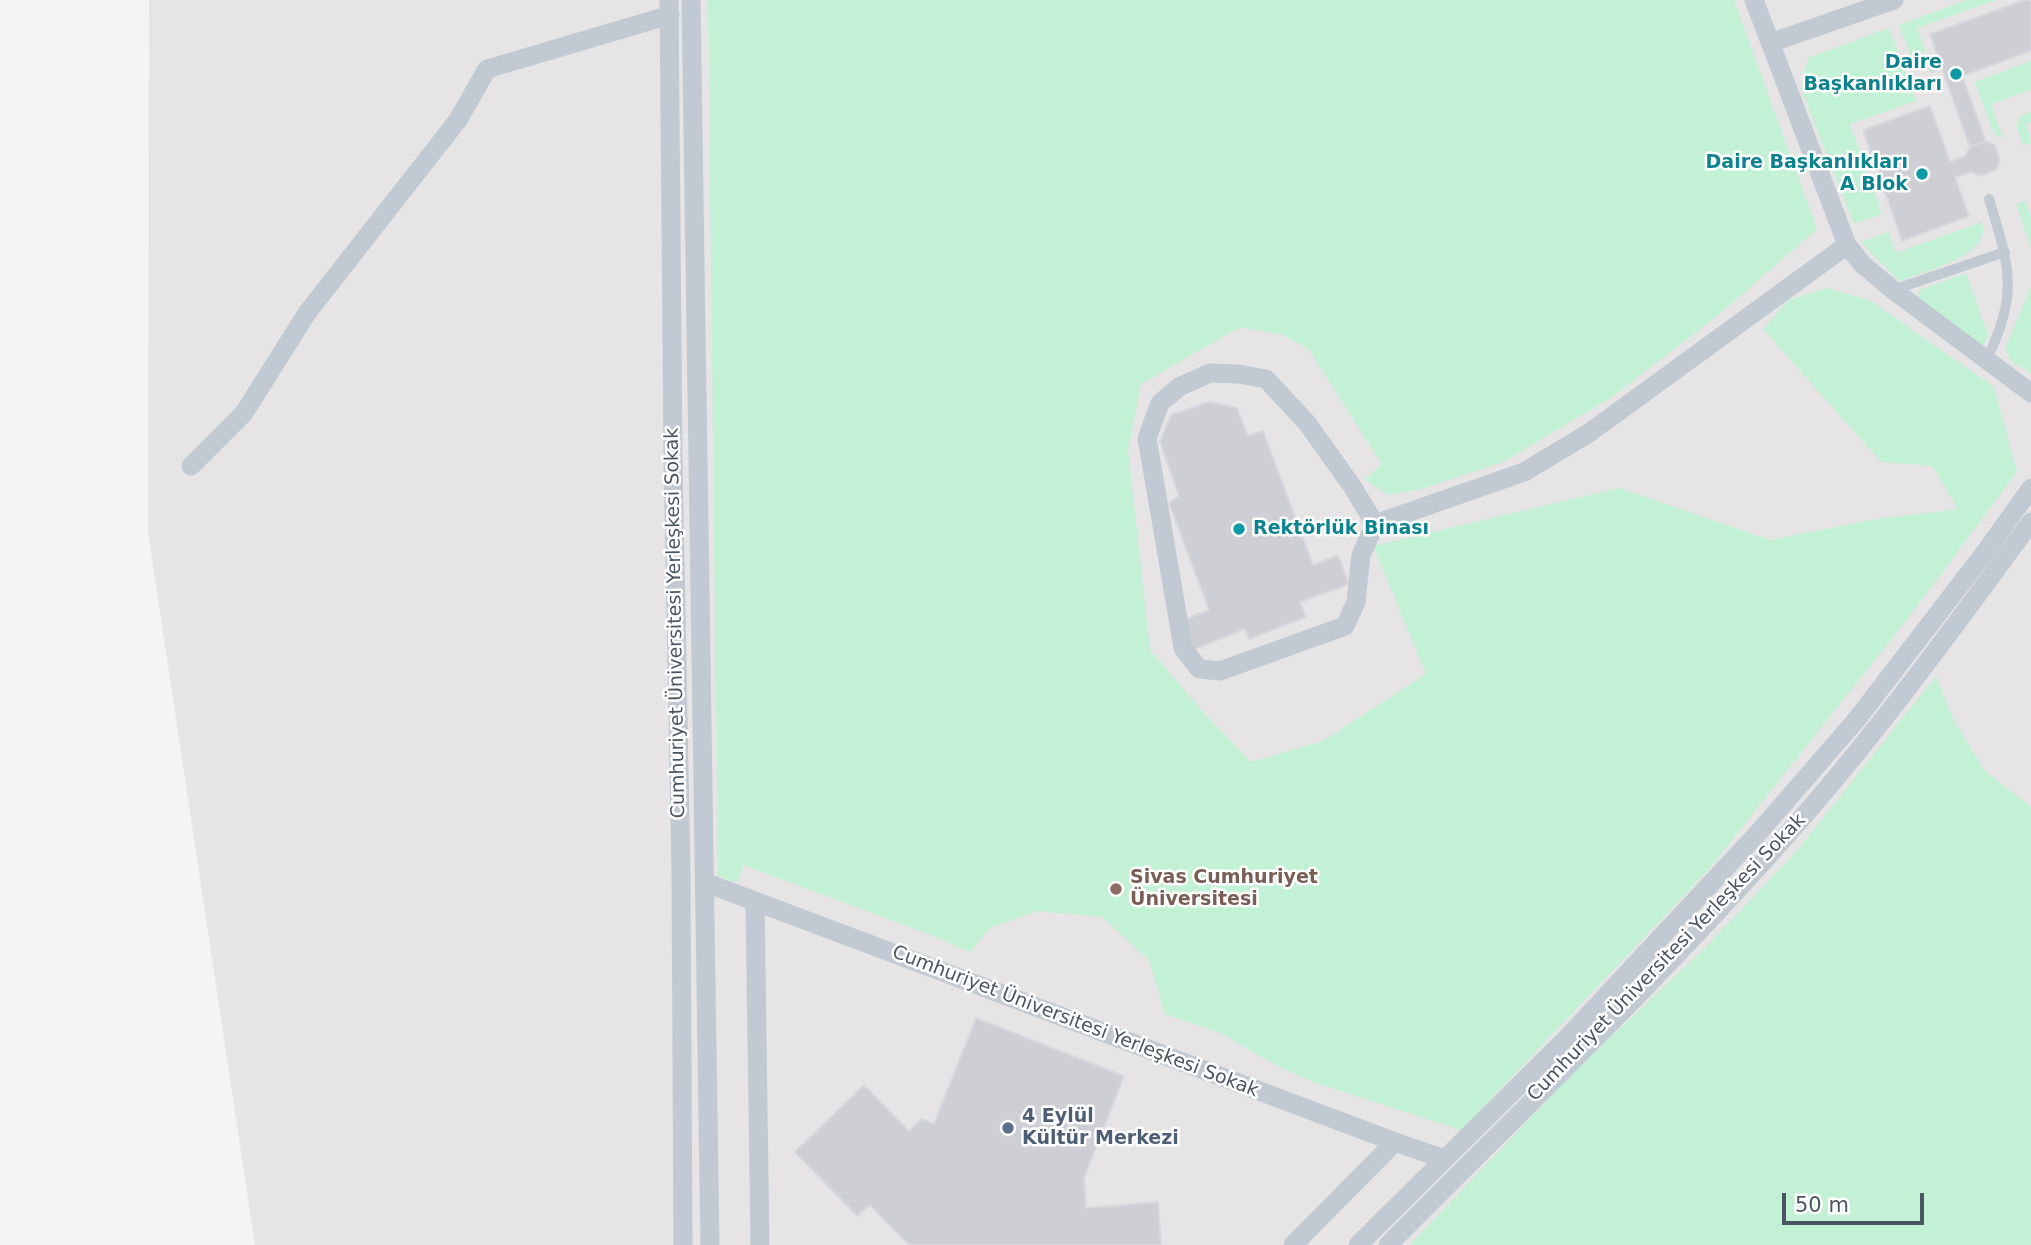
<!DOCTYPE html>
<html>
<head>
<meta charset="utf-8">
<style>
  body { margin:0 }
  #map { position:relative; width:2031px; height:1245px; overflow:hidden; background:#f5f3f3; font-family:"DejaVu Sans",sans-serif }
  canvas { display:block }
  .scale { position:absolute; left:1782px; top:1193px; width:142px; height:32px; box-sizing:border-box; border:4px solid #4a5661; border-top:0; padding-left:9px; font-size:21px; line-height:24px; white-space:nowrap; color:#4a5661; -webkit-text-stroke:5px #fff; paint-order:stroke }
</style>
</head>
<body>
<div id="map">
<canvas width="2031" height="1245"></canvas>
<div class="scale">50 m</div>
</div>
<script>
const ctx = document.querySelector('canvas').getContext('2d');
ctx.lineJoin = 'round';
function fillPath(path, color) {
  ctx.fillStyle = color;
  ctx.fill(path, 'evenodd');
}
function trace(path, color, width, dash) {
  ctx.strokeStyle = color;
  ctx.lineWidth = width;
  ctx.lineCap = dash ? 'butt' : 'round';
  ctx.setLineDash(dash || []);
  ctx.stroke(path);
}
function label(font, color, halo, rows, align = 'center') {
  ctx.font = font + ' "DejaVu Sans",sans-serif';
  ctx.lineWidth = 5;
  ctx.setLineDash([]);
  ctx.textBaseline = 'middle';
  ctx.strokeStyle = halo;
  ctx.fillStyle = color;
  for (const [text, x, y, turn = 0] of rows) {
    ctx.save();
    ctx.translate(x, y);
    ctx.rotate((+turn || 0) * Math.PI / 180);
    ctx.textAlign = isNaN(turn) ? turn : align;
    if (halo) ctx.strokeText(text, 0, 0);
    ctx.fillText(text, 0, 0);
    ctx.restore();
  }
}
fillPath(new Path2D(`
  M149 0H2031V1245H255L148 532Z`), '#e6e4e5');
fillPath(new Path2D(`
  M708 0H1734L1817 229 1718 315 1612 397 1503 462 1418 490 1388 495 1365 479 1382 464 1309 350 1284 335 1240 327 1141 384 1128 450 1150 650 1203 712 1251 762 1323 741 1426 674 1373 546 1619 488 1770 540 1876 519 1958 509 1932 466 1881 462 1763 329 1789 300 1828 288 1871 301 1994 387 2017 472 1908 618 1708 870 1461 1130 1316 1083 1280 1067 1220 1033 1165 1014 1149 960 1102 917 1037 911 990 928 970 952 931 935 743 865 737 883 718 876Z
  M1967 0H1996L1917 28 1926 52 1911 57 1899 25Z
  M1889 28 1916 101 1850 124 1882 214 1854 224 1801 88 1808 58Z
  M2031 61V90L1991 104 2003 138 1994 134 1975 82Z
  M2031 112V122L2026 124 2031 143 2023 146 2016 126 2022 115Z
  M2025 201 2031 217V247L2016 204Z
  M1982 222C1994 256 1921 272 1899 281L1861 242 1888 232 1896 253Z
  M1966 273 1988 335 1983 346 1918 297 1920 290Z
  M2031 286V373L2012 362 2005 349Z
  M1936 676 1953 719 1985 771 2031 807V1245H1410L1578 1068 1701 952 1795 853Z`), '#c3f1d5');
const building = new Path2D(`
  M2025 0H2031V51L1962 76 1986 141 1970 147 1942 69 1931 72 1928 62 1938 58 1930 34Z
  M1930 106 1950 162 1965 156 1970 147 1986 141 1995 145 2000 161 1996 170 1980 176 1971 172 1955 177 1969 216 1902 241 1863 130Z
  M1208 402 1237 408 1248 436 1263 431 1313 565 1338 555 1349 584 1300 602 1306 617 1249 639 1245 629 1192 650 1181 621 1209 610 1169 503 1179 496 1160 442 1171 415Z
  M976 1018 1124 1076 1084 1178 1086 1208 1158 1202 1161 1245H909L870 1205 857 1216 795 1152 864 1085 909 1131 922 1119 934 1124Z`);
fillPath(building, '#cdcfd5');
trace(building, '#d7d9de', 2);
trace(new Path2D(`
  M1893 290 2005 252
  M1986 361C2019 292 2010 269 1989 199`), '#c1cad2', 10);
trace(new Path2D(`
  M669 0 673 458 681 873 683 1245
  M691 0 710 1245
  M1754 0 1847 245 1862 264 1893 290 2031 393
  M1770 43 1894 0
  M191 466 244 413 307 313 458 120 487 69 670 15
  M1375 524 1352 486 1307 423 1266 379 1238 374 1210 373 1179 387 1160 403 1147 438 1183 648 1199 669 1220 671 1345 626 1356 602 1361 555 1375 524 1524 472 1589 433 1847 245
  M704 882 1395 1142 1444 1159
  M755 901 760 1245
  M1293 1245 1395 1142
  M1358 1245 1566 1039 1759 832 1857 719 1986 551 2031 488
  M1388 1245C1527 1105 1671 968 1801 819 1883 725 1957 623 2031 522`), '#c1cad2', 19);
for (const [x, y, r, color] of [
  [1956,74,7,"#0f9aa8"],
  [1922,174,7,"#0f9aa8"],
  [1239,529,7,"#0f9aa8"],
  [1116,889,7,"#8d6e63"],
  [1008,1128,7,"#5c6f8a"]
]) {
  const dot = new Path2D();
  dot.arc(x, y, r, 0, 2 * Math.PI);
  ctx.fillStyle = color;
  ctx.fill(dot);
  trace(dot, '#fff', 2.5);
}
label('bold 19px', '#0d838f', '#fff', [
  ["Daire",1942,63],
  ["Başkanlıkları",1942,85],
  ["Daire Başkanlıkları",1908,163],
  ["A Blok",1908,185],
  ["Rektörlük Binası",1253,529,"left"]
], 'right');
label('19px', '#4a5661', '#fff', [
  ["Cumhuriyet Üniversitesi Yerleşkesi Sokak",676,623,-91],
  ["Cumhuriyet Üniversitesi Yerleşkesi Sokak",1667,958,-46],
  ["Cumhuriyet Üniversitesi Yerleşkesi Sokak",1075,1022,21]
]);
label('bold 19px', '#785e54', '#fff', [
  ["Sivas Cumhuriyet",1130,878],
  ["Üniversitesi",1130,900]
], 'left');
label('bold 19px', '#4e5e75', '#fff', [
  ["4 Eylül",1022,1117],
  ["Kültür Merkezi",1022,1139]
], 'left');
</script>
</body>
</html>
